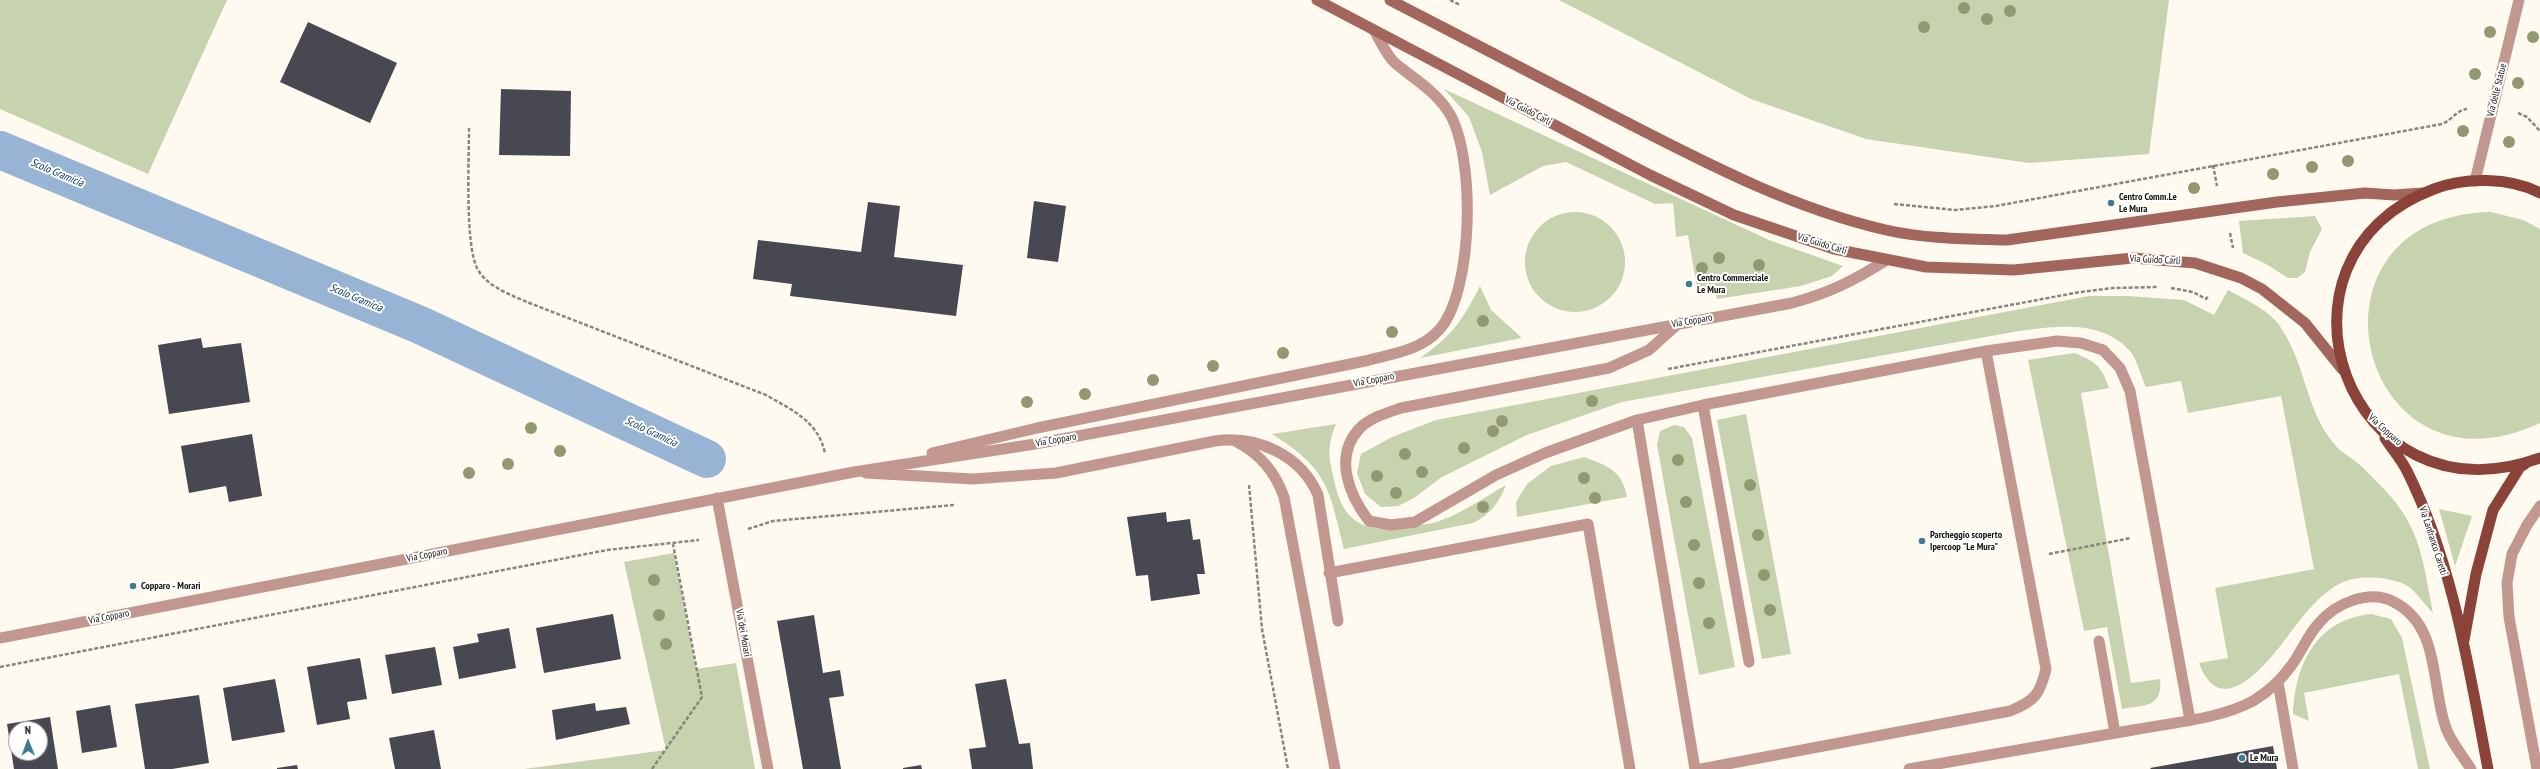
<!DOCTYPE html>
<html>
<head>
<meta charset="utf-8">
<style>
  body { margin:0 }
  #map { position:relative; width:2540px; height:769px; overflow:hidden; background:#fffaef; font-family:"PT Sans Narrow",sans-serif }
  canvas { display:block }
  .north { position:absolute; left:8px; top:721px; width:40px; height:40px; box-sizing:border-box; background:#fff; border:1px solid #a1a09f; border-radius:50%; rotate:359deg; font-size:11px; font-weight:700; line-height:16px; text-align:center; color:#13120e }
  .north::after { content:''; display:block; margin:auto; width:14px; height:18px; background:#3e7a91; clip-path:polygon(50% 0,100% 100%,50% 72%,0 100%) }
</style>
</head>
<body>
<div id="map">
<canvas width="2540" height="769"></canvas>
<div class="north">N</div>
</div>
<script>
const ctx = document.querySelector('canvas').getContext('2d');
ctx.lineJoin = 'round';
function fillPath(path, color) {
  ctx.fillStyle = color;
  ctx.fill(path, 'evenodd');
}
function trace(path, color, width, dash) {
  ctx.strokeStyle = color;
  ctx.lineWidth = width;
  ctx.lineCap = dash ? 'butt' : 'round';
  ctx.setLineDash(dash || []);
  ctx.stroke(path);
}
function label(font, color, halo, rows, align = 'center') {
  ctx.font = font + ' "PT Sans Narrow",sans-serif';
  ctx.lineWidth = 4;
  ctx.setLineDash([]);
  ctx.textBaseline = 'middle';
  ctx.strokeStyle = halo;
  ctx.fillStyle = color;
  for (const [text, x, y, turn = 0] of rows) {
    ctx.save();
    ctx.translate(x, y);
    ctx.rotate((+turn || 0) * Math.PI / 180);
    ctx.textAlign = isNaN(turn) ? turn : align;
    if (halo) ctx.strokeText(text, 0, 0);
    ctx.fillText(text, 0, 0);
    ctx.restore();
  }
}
fillPath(new Path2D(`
  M0 0H227L148 174 0 109Z
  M1559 0H2169L2149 154 2029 163 1866 139 1751 99Z
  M1444 89 1769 240 1843 266 1832 276 1801 286 1717 299 1715 285 1697 288 1688 235 1676 237 1673 203 1655 204 1566 162 1543 166 1490 195 1482 152 1469 117Z
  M1525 262a50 50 0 1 1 100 0a50 50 0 1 1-100 0Z
  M2491 212 2523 220 2540 229V423C2358 509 2289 216 2491 212Z
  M2315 216 2322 229 2310 252 2305 272 2297 278H2288L2266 264 2243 253 2239 221Z
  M1480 286 1491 310 1522 338 1420 358C1453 335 1462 321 1480 286Z
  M2228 290C2244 299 2263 307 2276 321 2280 325 2283 332 2286 336 2306 371 2308 415 2336 446 2341 452 2349 456 2355 461 2363 467 2370 475 2377 482 2421 524 2422 557 2433 613 2425 605 2415 590 2406 585 2388 576 2358 575 2341 583 2326 590 2310 607 2300 620 2280 646 2224 731 2199 663L2228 658 2215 588 2314 569 2281 396 2188 413 2181 381 2146 387C2141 377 2137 359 2130 351 2102 319 2055 326 2019 331L1622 402 1527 435 1442 477 1414 498 1398 506 1381 507 1365 494 1357 473 1361 454 1392 437 1436 420 2089 296H2128L2184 300 2214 315Z
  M2074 353C2096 362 2101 365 2109 388L2081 393 2131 683 2160 679C2163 708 2144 705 2122 709L2107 627 2084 631 2028 360Z
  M1746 414 1791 654 1762 659 1717 420Z
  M1336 424C1325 450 1330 462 1336 488 1346 531 1379 533 1415 526 1423 524 1434 524 1442 520 1464 512 1485 497 1506 485 1498 504 1491 514 1473 523L1344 549C1329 488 1328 469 1272 434Z
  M1674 425 1684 427 1692 438 1735 667 1699 675 1657 445 1660 431Z
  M1584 457C1608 466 1622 470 1627 497L1517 517 1516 502 1527 484 1551 466Z
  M2439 509 2472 516 2455 566Z
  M674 553 696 669 736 663 755 769H524L666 750 624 562Z
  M2371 614 2391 619 2402 638 2430 769H2418L2399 674 2304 693 2309 721 2293 714C2295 664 2317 619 2371 614Z`), '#c7d2af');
trace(new Path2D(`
  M0 150 420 325 707 459`), '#97b4d5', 38);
fillPath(new Path2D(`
  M308 22 397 63 370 123 280 82Z
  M501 89 571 91 570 156 499 155Z
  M1034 201 1066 206 1058 262 1027 258Z
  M868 202 900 206 894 257 963 265 956 316 790 296 792 284 753 279 758 240 861 252Z
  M201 338 203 348 241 343 250 402 169 414 158 345Z
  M252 434 262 496 229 502 226 486 189 493 181 446Z
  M1166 512 1167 522 1190 519 1193 540 1200 539 1205 574H1197L1200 594 1151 601 1148 575 1136 576 1127 517Z
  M613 614 621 659 544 673 536 628Z
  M814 615 823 673 840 670 844 696 829 698 841 769H803L777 621Z
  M509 628 516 668 459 679 453 647 479 642 477 634Z
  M435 647 442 685 392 694 385 655Z
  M360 658 367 699 347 702 350 719 317 725 307 667Z
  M275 679 285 732 232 741 223 688Z
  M1006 679 1019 744 1030 743 1033 769H972L969 749 986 747 975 684Z
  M199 695 209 763 172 769H145L135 704Z
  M595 703 596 711 626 707 630 724 556 740 552 710Z
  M110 705 117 747 82 753 76 711Z
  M50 717 58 769H14L7 724ZM16 729H40V753H16Z
  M434 730 441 769H395L389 738Z
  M2273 746 2277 769H2151L2150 768Z
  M297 765 298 769H277V768Z
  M921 765 922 769H903V768Z`), '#474851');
trace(new Path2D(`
  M1450 0 1460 5
  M2518 113 2527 117 2540 131
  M469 128C469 159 465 244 477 268 486 286 509 294 527 302L766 395C792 410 818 421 825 453
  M2213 165 2217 186
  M1894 204 1955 210 1996 206 2442 124C2452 120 2457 110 2467 109
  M2230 233 2233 248
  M2171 288 2193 292 2206 299 2209 295
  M1668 369 2080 292 2113 288 2158 287
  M1249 485 1262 629 1288 769
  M748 529 773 521 954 505
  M2049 554 2131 538
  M0 667 607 550 699 540
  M652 769 702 697 673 544`), '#89867e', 2.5, [4, 2]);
trace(new Path2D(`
  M1679 323 1649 350 1609 368 1401 408C1387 413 1371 417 1360 428 1333 456 1349 495 1369 521L1391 525 1415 522 1496 475 1545 453 1637 420 1703 405 1986 351 2057 341 2081 343 2103 350 2120 368 2130 391 2190 720
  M1703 405 1749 662
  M1637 420 1695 769
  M1237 442C1261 455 1275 472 1284 497L1335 769
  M866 473 973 479 1056 473 1215 441C1257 435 1301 455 1318 495L1338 621
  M1329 573 1588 524 1630 769
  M2099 641 2115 733
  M2278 682 2293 769
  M1701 769 2010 711C2035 701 2040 694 2046 669L1986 351
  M1909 769C1983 756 2058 743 2133 730 2170 723 2220 719 2253 701 2268 692 2281 680 2291 666 2301 653 2307 636 2319 623 2336 603 2369 589 2394 602 2440 626 2431 683 2445 725 2449 740 2463 756 2471 769
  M2537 769 2509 617 2507 583 2512 554 2527 525 2540 506`), '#c29790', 11);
trace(new Path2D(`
  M2475 181 2519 0
  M717 498 768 769`), '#c29790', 11);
trace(new Path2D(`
  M932 453 1037 428 1365 361C1391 354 1420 351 1439 330 1474 292 1476 153 1448 111 1434 90 1414 79 1395 63 1386 55 1380 40 1374 30
  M0 638 854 472 1035 444 1792 303C1829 293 1853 281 1885 261`), '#c29790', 11);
trace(new Path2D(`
  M1317 0 1650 175 1734 215 1834 249 1926 267 2014 270 2133 258 2195 263 2241 278 2262 289 2305 323 2342 369
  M1390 0C1467 40 1543 79 1620 119 1706 163 1791 208 1886 230 1925 239 1968 239 2007 240L2277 202 2365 193 2394 195 2423 193`), '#a3665d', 11);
trace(new Path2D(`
  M2540 193C2510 177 2465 177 2434 189 2252 258 2347 528 2540 458
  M2385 438C2392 449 2401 459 2407 471 2453 563 2469 669 2488 769
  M2464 640 2476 574 2493 510 2520 467 2525 464`), '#8b4339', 11);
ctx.fillStyle = '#92986f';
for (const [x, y] of [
  [1964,8],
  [2010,11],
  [1987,19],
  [1924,27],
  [2490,32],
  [2533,37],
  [2475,74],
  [2518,83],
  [2463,131],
  [2509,142],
  [2348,161],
  [2312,167],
  [2273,174],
  [2194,188],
  [1719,258],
  [1759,265],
  [1702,268],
  [1483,321],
  [1392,332],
  [1283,353],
  [1213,366],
  [1153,380],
  [1085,394],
  [1592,401],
  [1027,402],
  [1502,421],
  [531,428],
  [1493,431],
  [1464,448],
  [560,451],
  [1405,454],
  [1678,460],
  [508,464],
  [1422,472],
  [469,473],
  [1377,476],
  [1584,478],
  [1750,485],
  [1396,493],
  [1595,498],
  [1686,502],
  [1483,507],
  [1758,535],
  [1694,545],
  [1764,575],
  [654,580],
  [1699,583],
  [1770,610],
  [659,615],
  [1709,623],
  [666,644]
]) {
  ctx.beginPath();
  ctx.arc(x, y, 6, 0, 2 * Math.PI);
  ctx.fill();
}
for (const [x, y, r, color] of [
  [2111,203,4,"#3e7a91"],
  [1689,284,4,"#3e7a91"],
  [1922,541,4,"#3e7a91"],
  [133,586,4,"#3e7a91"],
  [2242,758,4,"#3e7a91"]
]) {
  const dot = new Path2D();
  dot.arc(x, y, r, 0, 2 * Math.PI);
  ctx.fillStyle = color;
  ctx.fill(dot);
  trace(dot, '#fff', 1.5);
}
label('10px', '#13120e', '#fff', [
  ["Via delle Statue",2497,90,-76],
  ["Via Guido Carli",1528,111,28],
  ["Via Guido Carli",1822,244,17],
  ["Via Guido Carli",2155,260,3],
  ["Via Copparo",1692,321,-10],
  ["Via Copparo",1374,380,-11],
  ["Via Copparo",2385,430,42],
  ["Via Copparo",1056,440,-10],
  ["Via Lanfranco Caretti",2433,541,72],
  ["Via Copparo",427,555,-11],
  ["Via Copparo",109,617,-11],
  ["Via dei Morari",743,633,80]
]);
label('bold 10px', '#13120e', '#fff', [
  ["Centro Comm.Le",2119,197],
  ["Le Mura",2119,209],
  ["Centro Commerciale",1697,278],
  ["Le Mura",1697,290],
  ["Parcheggio scoperto",1930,535],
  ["Ipercoop \"Le Mura\"",1930,547],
  ["Copparo - Morari",141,586],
  ["Le Mura",2250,758]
], 'left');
label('italic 11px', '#0c3762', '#fff', [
  ["Scolo Gramicia",57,173,23],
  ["Scolo Gramicia",356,298,23],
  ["Scolo Gramicia",651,432,25]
]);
</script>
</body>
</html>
